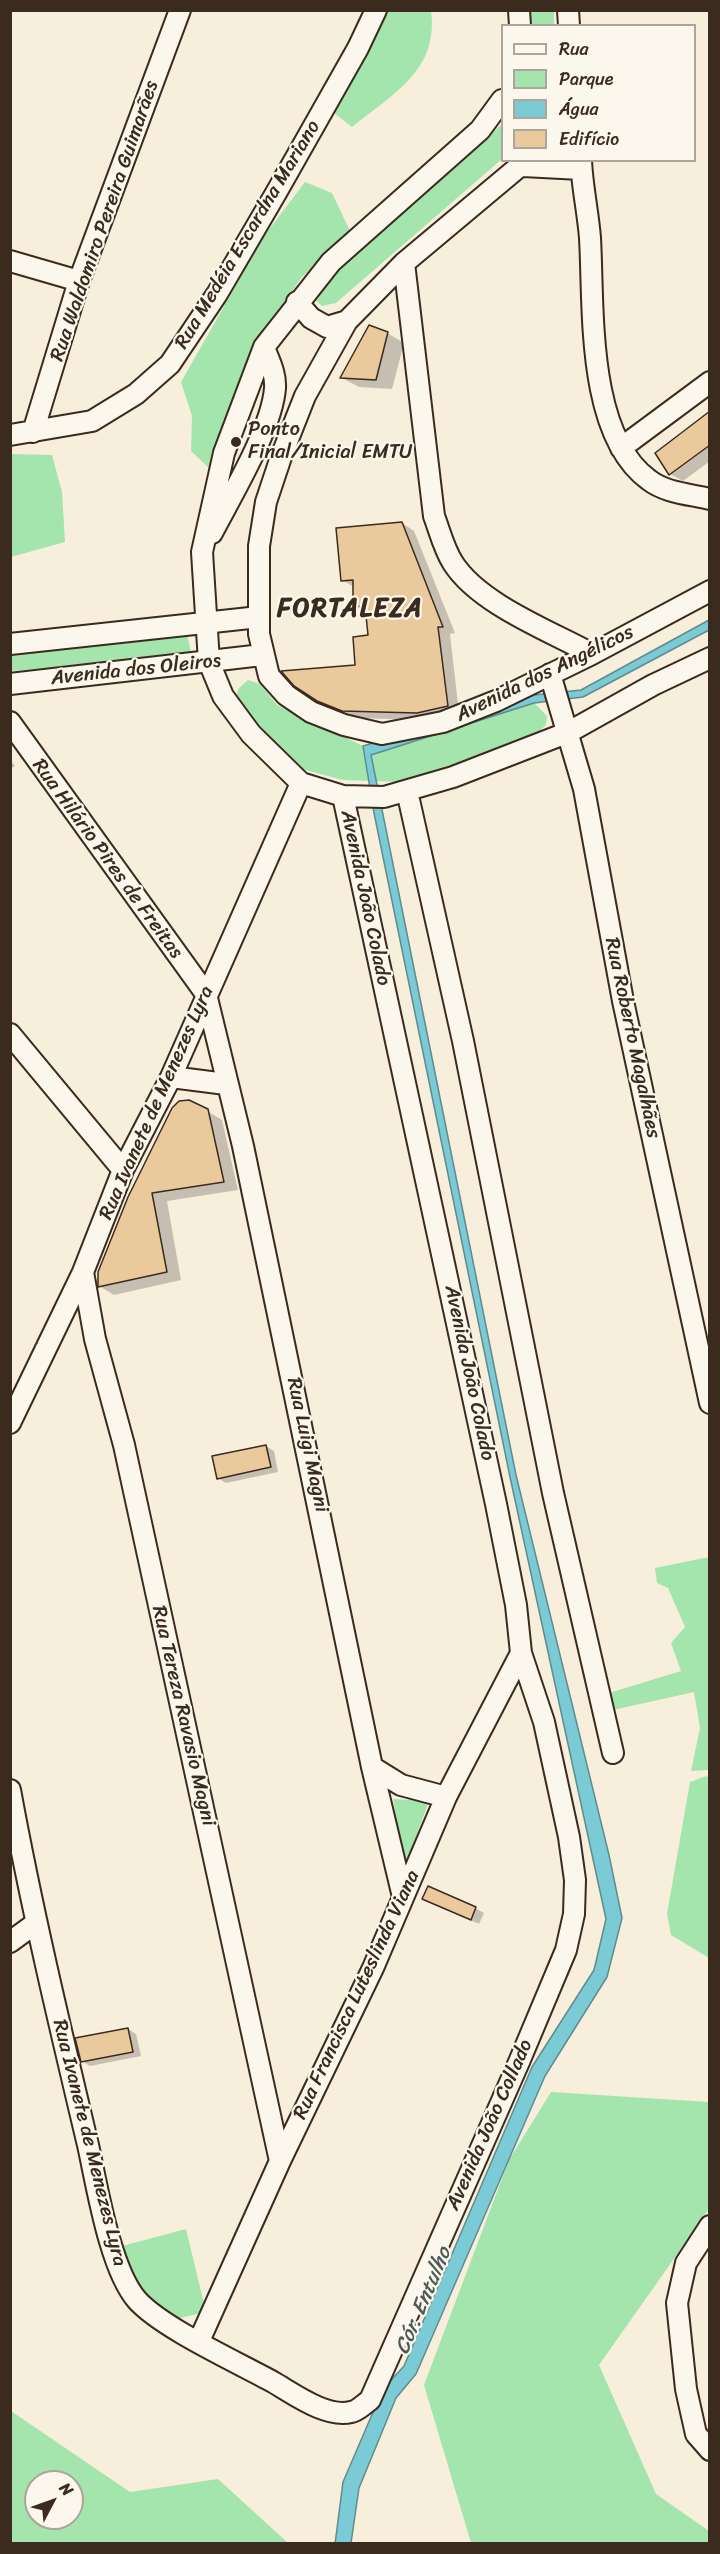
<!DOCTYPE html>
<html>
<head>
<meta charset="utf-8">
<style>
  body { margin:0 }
  #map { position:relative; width:720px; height:2554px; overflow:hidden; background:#f8eedc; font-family:Sriracha,sans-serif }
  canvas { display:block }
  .frame { position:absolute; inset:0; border:12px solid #3b2a1e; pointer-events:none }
  .legend { position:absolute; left:501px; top:24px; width:195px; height:138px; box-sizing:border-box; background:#fbf7ec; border:2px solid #aea59a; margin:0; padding:8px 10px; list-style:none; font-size:18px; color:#3b2a1e }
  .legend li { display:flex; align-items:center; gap:12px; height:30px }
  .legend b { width:30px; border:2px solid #aea59a }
  .north { position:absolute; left:24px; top:2470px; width:60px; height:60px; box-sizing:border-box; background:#fbf7ec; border:2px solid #aea59a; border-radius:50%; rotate:49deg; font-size:16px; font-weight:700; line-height:24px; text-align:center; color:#3b2a1e }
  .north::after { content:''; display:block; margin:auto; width:21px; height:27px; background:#3b2a1e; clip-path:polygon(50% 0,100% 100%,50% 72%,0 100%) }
</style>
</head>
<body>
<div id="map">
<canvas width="720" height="2554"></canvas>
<div class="frame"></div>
<ul class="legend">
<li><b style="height:8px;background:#fbf7ec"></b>Rua</li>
<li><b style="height:16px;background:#a4e5ae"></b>Parque</li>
<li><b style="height:16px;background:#7acbd5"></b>Água</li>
<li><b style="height:16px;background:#eac99c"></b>Edifício</li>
</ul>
<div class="north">N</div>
</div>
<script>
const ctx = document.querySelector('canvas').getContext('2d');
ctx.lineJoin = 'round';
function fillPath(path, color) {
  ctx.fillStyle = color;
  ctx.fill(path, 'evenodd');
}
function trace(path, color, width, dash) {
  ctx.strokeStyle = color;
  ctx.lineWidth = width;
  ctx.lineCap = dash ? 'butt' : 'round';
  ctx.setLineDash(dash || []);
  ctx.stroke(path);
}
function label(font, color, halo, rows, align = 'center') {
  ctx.font = font + ' Sriracha,sans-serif';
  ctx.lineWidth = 4.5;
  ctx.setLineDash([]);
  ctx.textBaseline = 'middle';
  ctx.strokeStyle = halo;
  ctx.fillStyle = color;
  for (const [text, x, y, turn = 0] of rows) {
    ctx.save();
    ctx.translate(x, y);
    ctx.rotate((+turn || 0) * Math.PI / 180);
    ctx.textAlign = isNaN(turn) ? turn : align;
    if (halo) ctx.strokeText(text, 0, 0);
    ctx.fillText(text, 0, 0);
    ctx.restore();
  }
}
fillPath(new Path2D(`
  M376 11H431C439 70 393 94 352 127L334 113 330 96Z
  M529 11H554V25H531Z
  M502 124V159L336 303 322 306 313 298 324 279Z
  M305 182 332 193 351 233 301 278 267 329 211 470 191 451 192 416 181 382 264 236Z
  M11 454 52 455 62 492 65 542 11 557Z
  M187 633 192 658 11 671V648Z
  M248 680 260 684 277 705 363 746 437 731 534 703 547 716 546 725 529 740 401 782 343 780 298 768 257 728 234 701 239 688Z
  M709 1557V1770L691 1771 700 1728 694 1692 613 1710 609 1693 681 1671 671 1643 685 1627 668 1588 657 1583 655 1568Z
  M706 1776 710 1779 709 1958 671 1935 667 1914 690 1782Z
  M393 1799 429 1801 405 1867Z
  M551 2092 709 2102V2209L599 2365 656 2494 709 2531V2543H471L424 2385 509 2160Z
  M186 2229 206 2312 180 2318 151 2312 126 2285 122 2246Z
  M11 2411 130 2492 218 2479 288 2543H11ZM36 2482H72V2518H36Z`), '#a4e5ae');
const water = new Path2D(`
  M709 620V630L583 697 534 703 371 755 516 1475 609 1855 622 1918 607 1977 545 2076 416 2374 396 2398 359 2488 351 2543 335 2544 343 2482 383 2389 404 2366 532 2067 594 1970 606 1919 510 1477 374 813 363 746 534 695 581 690Z`);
fillPath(water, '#7acbd5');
trace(water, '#618b8c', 1.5);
fillPath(new Path2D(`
  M387 333 404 343 392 389 359 387 342 378Z
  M710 413V461L683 481 670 474Z
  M402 523 414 531 455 633 450 634 459 713 430 720 356 718 317 700 357 666 370 636 367 614 354 606V587L342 580Z
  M10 760 15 766 10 769Z
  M180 1103 207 1111 222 1120 238 1190 167 1201 181 1280 114 1295 99 1286Z
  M266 1446 274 1451 278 1472 226 1483 218 1478Z
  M432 1903 475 1908 484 1913 479 1924Z
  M128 2029 136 2034 141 2056 90 2066 82 2061Z`), '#0003');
const building = new Path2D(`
  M369 325 388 332 376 380 340 378Z
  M710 411V445L669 475 655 453Z
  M402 522 443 627H438L448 706 417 713 342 711 317 701 294 686 281 671 355 665 353 637 368 635 365 606 353 607V580L341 581 336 528Z
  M189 1100 208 1109 224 1182 152 1193 167 1272 98 1287V1272L128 1197 172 1108 179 1101Z
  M266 1445 271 1467 217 1479 212 1456Z
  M428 1886 476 1907 471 1920 422 1899Z
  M128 2028 133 2052 81 2062 75 2038Z`);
fillPath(building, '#eac99c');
trace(building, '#3b2a1e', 1.5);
const minor = new Path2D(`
  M519 10 520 26
  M568 10 569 26
  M502 100 480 130 331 262 264 347 224 453 202 552 209 662 223 696 251 734 301 783 343 796 384 797 453 777 569 732 653 685 710 658
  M527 160 404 263 347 321 305 396 281 457 266 502 259 546V634L269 676 286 695 311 712 344 725 382 734 443 722 496 701 592 654 710 591
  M581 160C582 186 588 212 590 238 594 308 586 434 649 480 666 493 689 494 710 499
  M523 166 581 169
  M10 261 79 281
  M404 263 434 516C440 532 444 549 453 563 479 604 550 631 592 654
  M297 302 311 318 327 327 347 321
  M33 432 79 281 180 10
  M10 435 92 421 136 394 170 364 217 294 276 193 358 48 376 10
  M621 448 710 382
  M212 533C231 496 272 429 275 388 276 373 269 361 264 347
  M10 644 259 617
  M550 674 584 789 623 1001 710 1403
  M10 684 262 655
  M10 722 206 994 243 1146 372 1767 403 1897
  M407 791 463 1041 553 1493 613 1753
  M10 1034 123 1170
  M171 1077 226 1084
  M83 1272 95 1339 124 1445 280 2161
  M10 1423 83 1272 123 1170 171 1077 301 783
  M372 1767 401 1785 446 1797
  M10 1790C32 1910 60 2027 88 2145 97 2186 110 2269 137 2300 162 2328 237 2362 273 2382 294 2394 326 2418 351 2412 358 2411 364 2404 370 2400L519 2062 566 1950 574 1914 575 1880 569 1837 544 1722 521 1653 516 1605 496 1504 343 796
  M10 1942 36 1923
  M710 2226 686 2263 677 2303 686 2389 696 2434 710 2450
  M199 2341 280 2161 373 1968 446 1797 521 1653`);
trace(minor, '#3b2a1e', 24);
trace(minor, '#fbf7ec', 20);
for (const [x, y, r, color] of [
  [236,442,6,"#3b2a1e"]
]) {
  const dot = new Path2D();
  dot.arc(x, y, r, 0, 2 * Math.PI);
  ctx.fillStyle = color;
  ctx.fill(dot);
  trace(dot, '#fbf7ec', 2);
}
label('20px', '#3b2a1e', '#fbf7ec', [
  ["Rua Waldomiro Pereira Guimarães",105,221,-71],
  ["Rua Medéia Escardna Mariano",248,235,-59],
  ["Avenida dos Oleiros",136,670,-6],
  ["Avenida dos Angélicos",545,674,-26],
  ["Rua Hilário Pires de Freitas",107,859,54],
  ["Avenida João Colado",365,898,78],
  ["Rua Roberto Magalhães",632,1038,78],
  ["Rua Ivanete de Menezes Lyra",157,1103,-66],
  ["Avenida João Colado",469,1373,78],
  ["Rua Luigi Magni",307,1445,78],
  ["Rua Tereza Ravasio Magni",183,1716,77],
  ["Rua Francisca Luteslinda Viana",357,1995,-65],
  ["Avenida João Collado",490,2125,-66],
  ["Rua Ivanete de Menezes Lyra",89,2143,76]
]);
label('20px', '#3b2a1e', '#fbf7ec', [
  ["Ponto",248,430],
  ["Final/Inicial EMTU",248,453]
], 'left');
label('italic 21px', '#4e5a55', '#fbf7ec', [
  ["Cór. Entulho",424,2301,-67]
]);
ctx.letterSpacing = '1.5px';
label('bold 26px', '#3b2a1e', '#fbf7ec', [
  ["FORTALEZA",350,609]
]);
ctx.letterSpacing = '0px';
</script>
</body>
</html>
